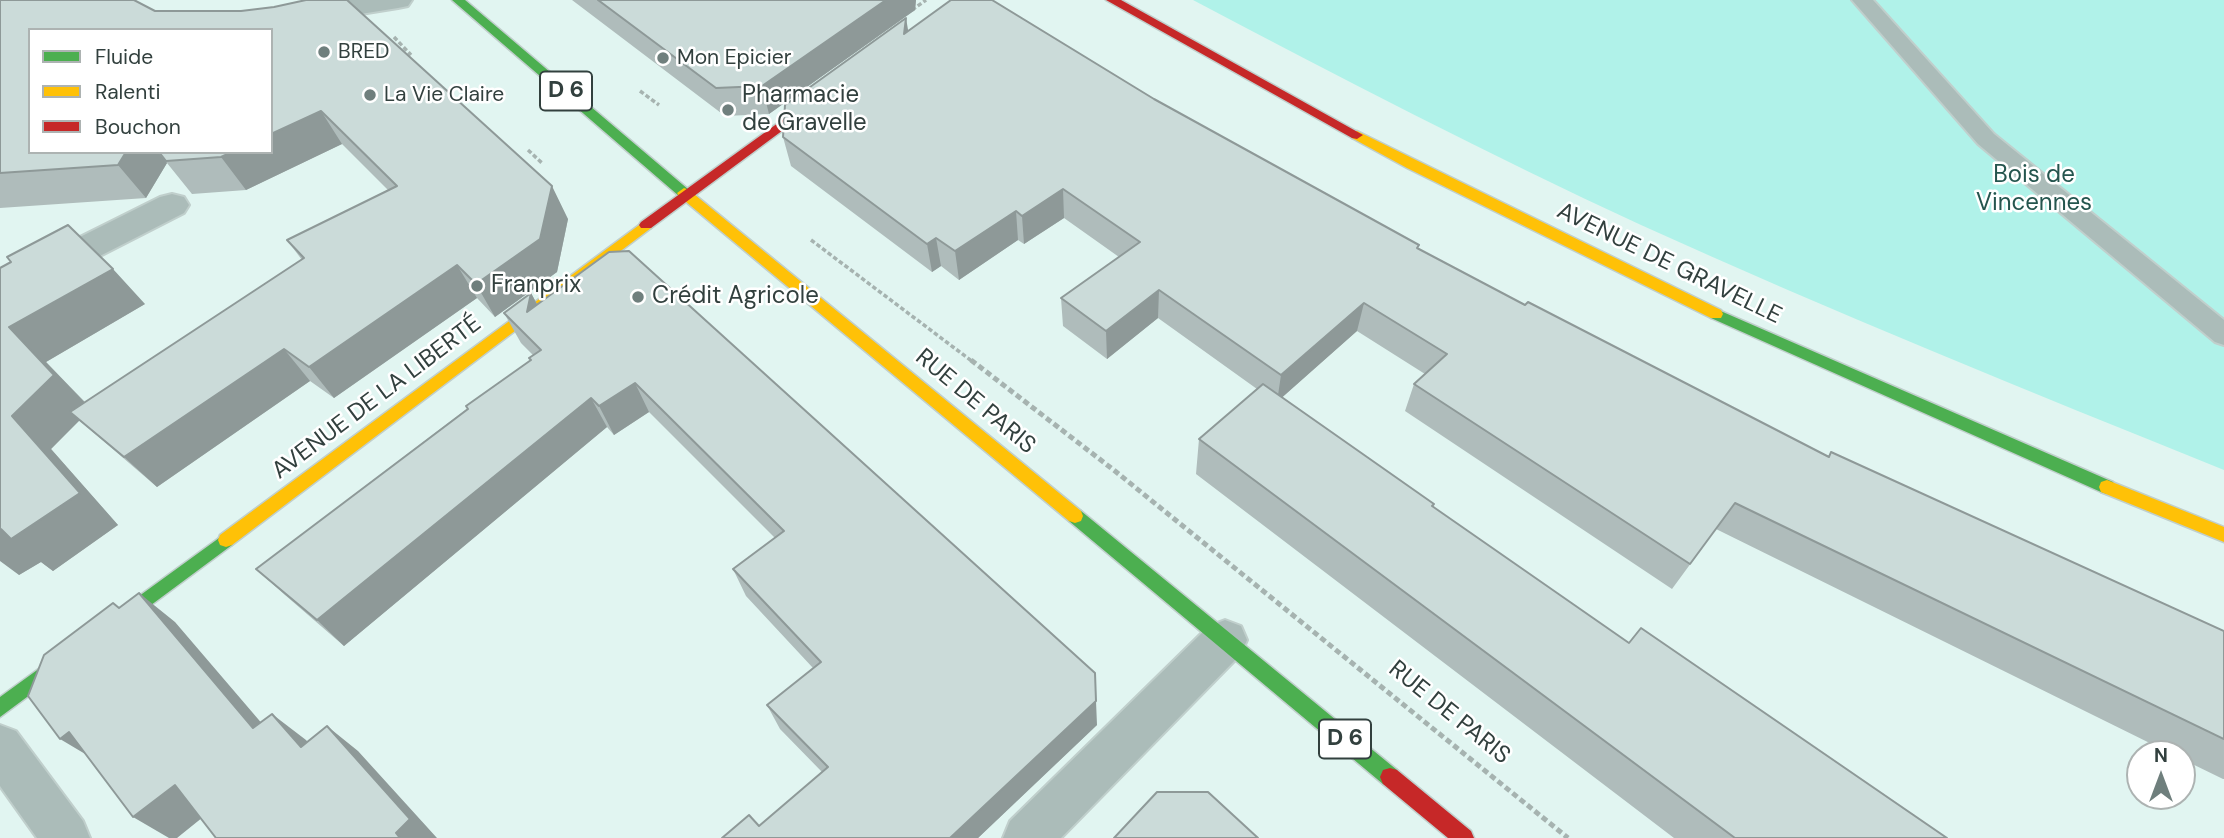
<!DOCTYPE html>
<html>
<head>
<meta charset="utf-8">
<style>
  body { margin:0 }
  #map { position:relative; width:2224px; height:838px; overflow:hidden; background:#e1f5f1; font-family:"DM Sans",sans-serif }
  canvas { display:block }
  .legend { position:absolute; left:28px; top:28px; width:245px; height:126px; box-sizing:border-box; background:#fff; border:2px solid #adb3b2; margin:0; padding:9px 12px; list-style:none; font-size:21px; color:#32403e }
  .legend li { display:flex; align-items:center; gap:14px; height:35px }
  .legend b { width:35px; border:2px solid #adb3b2 }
  .north { position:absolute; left:2126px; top:740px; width:70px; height:70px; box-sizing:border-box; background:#fff; border:2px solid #adb3b2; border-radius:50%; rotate:0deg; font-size:19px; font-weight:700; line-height:28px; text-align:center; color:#32403e }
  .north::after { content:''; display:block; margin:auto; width:24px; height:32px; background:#6f7f7d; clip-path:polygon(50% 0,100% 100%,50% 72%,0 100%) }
</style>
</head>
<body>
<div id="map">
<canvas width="2224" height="838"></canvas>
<ul class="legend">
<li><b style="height:9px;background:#4caf50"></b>Fluide</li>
<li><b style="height:9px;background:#ffc107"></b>Ralenti</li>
<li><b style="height:9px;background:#c62828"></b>Bouchon</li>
</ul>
<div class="north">N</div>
</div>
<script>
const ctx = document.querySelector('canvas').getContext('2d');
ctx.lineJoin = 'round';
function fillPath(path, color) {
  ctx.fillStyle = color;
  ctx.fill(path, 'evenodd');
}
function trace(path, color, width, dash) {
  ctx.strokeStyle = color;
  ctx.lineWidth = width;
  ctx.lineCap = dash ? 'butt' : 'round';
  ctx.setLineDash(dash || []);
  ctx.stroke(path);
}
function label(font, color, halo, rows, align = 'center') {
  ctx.font = font + ' "DM Sans",sans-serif';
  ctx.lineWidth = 5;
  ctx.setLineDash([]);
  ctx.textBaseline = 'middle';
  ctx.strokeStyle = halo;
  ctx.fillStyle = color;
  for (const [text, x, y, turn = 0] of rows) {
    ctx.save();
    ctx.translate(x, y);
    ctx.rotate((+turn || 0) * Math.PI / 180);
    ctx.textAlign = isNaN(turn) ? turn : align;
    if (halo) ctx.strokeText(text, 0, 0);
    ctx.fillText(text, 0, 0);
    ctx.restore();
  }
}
fillPath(new Path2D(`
  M1193 0H2224V470C2028 391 1833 312 1641 225 1489 155 1341 78 1193 0Z`), '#b0f2e9');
const lane = new Path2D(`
  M1852 0H1873L1994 134 2224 320V345L2215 342 1978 144Z`);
const street = new Path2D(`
  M342 0H412L408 6 398 8 305 23 295 20 291 14 295 8Z
  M172 194 184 197 189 205 184 213 12 301 0 305V277L160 197Z
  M1225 620 1241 626 1247 640 1241 654 1061 838H1003L1010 821 1209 626Z
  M0 725 16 731 83 821 90 838H37L0 786Z`);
const fast = new Path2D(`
  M452 0H465L689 190 691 193 689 196H679Z
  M1716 309 2113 482 2115 487 2113 492 2107 494 2101 492 1711 318 1709 314 1711 310Z
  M1075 509 1081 511 1397 770 1400 777 1397 784 1390 786 1383 784 1069 521 1067 516 1069 511Z
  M226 533 232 535 234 540 232 545 0 717V697Z`);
const slow = new Path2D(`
  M1357 131 1721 310 1723 314 1721 318H1711L1407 168 1352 138 1351 135Z
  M684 188 689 190 1081 511 1083 516 1081 521 1075 523 1069 521 679 196 677 193Z
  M646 220 653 225 651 228 232 545 226 547 220 545 218 540 220 535Z
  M2107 480 2224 527V542L2101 492 2099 487 2101 482Z`);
const jam = new Path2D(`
  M1106 0H1121L1363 135 1357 139 1352 138Z
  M825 89 829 90V96L651 228H641L639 225 641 222Z
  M1390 768 1397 770 1471 831 1474 838H1448L1383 784 1380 777 1383 770Z`);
trace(lane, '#c0cfcc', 4);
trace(street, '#c0cfcc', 4);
trace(fast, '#c0cfcc', 3);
trace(slow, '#c0cfcc', 3);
trace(jam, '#c0cfcc', 3);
trace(new Path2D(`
  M912 10 926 0
  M394 37 411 55
  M640 91 659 105
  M528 150 543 164
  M811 240 973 362`), '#a6b3b0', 3.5, [4.5, 2.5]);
trace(new Path2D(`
  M971 360 1115 471 1568 838`), '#a6b3b0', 5, [6, 3.5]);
fillPath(lane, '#abbcb9');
fillPath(street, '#abbcb9');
fillPath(fast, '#4caf50');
fillPath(slow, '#ffc107');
fillPath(jam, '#c62828');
fillPath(new Path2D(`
  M0 0H134L568 219 557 272 495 317 477 298 334 398 310 381 157 487 79 420 51 449 118 525 53 571 41 562 19 575 0 268 145 304 46 362 85 402 302 260 287 240 388 190 342 144 246 190 192 194 167 163 146 198 0 208Z
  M572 0H916L915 10 769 114 725 116Z
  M908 31 1154 99 1418 249 1525 305 1828 456 1831 452 2224 631V779H2223L2182 759V754H2172L1716 529 1672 589 1405 411 1414 384 1425 374 1357 331 1282 397 1434 504 1433 507 1629 643 1947 838H1674L1196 474 1199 439 1257 389 1158 318 1107 359 1063 326 1061 298 1119 257 1064 218 1024 244 1018 240 959 280 941 266 932 272 791 166 783 137Z
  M531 293 537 304 1097 725 978 838H722L759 826 822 772 780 729 767 705 813 668 746 596 733 569 775 538 649 412 614 435 607 427 344 646 285 595 256 569 531 360 529 358 533 355 521 343 504 313Z`), '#afbcbb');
fillPath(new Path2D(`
  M886 0H916L915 10 769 114 762 86Z
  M906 18 911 47 904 34Z
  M321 111 342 144 246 190 221 157 232 152H271V134Z
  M126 152H158L167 163 146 198 118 165Z
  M552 186 568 219 557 272 495 317 476 284Z
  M1063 189 1064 218 1024 244 1022 216Z
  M1016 211 1018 240 959 280 955 251Z
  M936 238 941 266 932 272 927 244Z
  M457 265 477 298 334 398 309 367Z
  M113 269 145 304 46 362 91 409 51 449 118 525 53 571 41 562 19 575 0 561V529L12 416 9 327Z
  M1159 290 1158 318 1107 359 1106 331Z
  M531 293 547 323 527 312Z
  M1364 303 1357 331 1277 402 1281 375Z
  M284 349 310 381 157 487 124 457Z
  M635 383 649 412 614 435 599 406Z
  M591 398 607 427 344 646 317 620Z
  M139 593 175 622 288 754 253 728Z
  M1096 701 1097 725 978 838H950Z
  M272 714 306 740 334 772 301 747Z
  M327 726 358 751 437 838H400L396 833Z
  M69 732 102 764 60 739Z
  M175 785 213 809 177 838H169L133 817Z`), '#8e9998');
const building = new Path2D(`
  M0 0H134L155 11H241L274 7 306 0H347L552 186 540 239 476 284 457 265 309 367 284 349 124 457 70 412 304 258 287 240 397 186 321 111 271 134V30H30V152H126L118 165 0 173Z
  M598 0H886L762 86 716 88Z
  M951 0H992L1154 99 1419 245 1417 248 1525 305 1528 302 1829 457 1831 452 2224 631V739L1735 503 1690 564 1414 384 1447 354 1364 303 1281 375 1159 290 1106 331 1061 298 1140 242 1063 189 1022 216 1016 211 955 251 936 238 927 244 783 137 785 105 906 18 904 34Z
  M159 152H232L221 157 166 161Z
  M68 225 113 269 9 327 54 375 12 416 80 493 11 539 1 529H0V268L11 262 7 257Z
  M629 251 1095 673 1096 701 950 838H722L749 815 759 826 828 767 767 705 821 662 733 569 784 531 635 383 599 406 591 398 317 620 256 569 468 409 466 406 531 360 529 358 541 350 504 313 531 293 527 312 609 252Z
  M1263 384 1434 504 1432 506 1629 643 1641 628 1947 838H1735L1199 439Z
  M139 593 253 728 272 714 301 747 327 726 410 819 396 833 400 838H216L175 785 133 817 69 732 60 739 28 696 44 655 113 603 119 608Z
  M1157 792H1208L1258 838H1114Z`);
fillPath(building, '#cbdbd9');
trace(building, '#8e9998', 2);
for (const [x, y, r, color] of [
  [324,52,7,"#6f7f7d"],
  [663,58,7,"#6f7f7d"],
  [370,95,7,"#6f7f7d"],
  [728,110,7,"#6f7f7d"],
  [477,286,7,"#6f7f7d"],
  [638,297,7,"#6f7f7d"]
]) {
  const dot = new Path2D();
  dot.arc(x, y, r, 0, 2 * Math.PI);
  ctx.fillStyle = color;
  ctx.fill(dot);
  trace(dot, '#fff', 2.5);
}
label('21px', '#32403e', '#fff', [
  ["BRED",338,52],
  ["Mon Epicier",677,58],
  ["La Vie Claire",384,95]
], 'left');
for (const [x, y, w] of [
  [566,91,52],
  [1345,739,52]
]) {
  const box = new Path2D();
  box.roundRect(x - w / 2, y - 19.5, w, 39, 5);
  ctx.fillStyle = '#fff';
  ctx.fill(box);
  trace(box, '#32403e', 2);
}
label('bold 23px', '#32403e', null, [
  ["D 6",566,91],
  ["D 6",1345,739]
]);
label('24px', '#32403e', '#fff', [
  ["Pharmacie",742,96],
  ["de Gravelle",742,124],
  ["Franprix",491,286],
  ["Crédit Agricole",652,297]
], 'left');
label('24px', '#24554e', '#fff', [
  ["Bois de",2034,176],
  ["Vincennes",2034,204]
]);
label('24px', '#32403e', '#fff', [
  ["AVENUE DE GRAVELLE",1669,264,26],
  ["AVENUE DE LA LIBERTÉ",377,398,-37],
  ["RUE DE PARIS",975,402,40],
  ["RUE DE PARIS",1449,713,39]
]);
</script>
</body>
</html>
